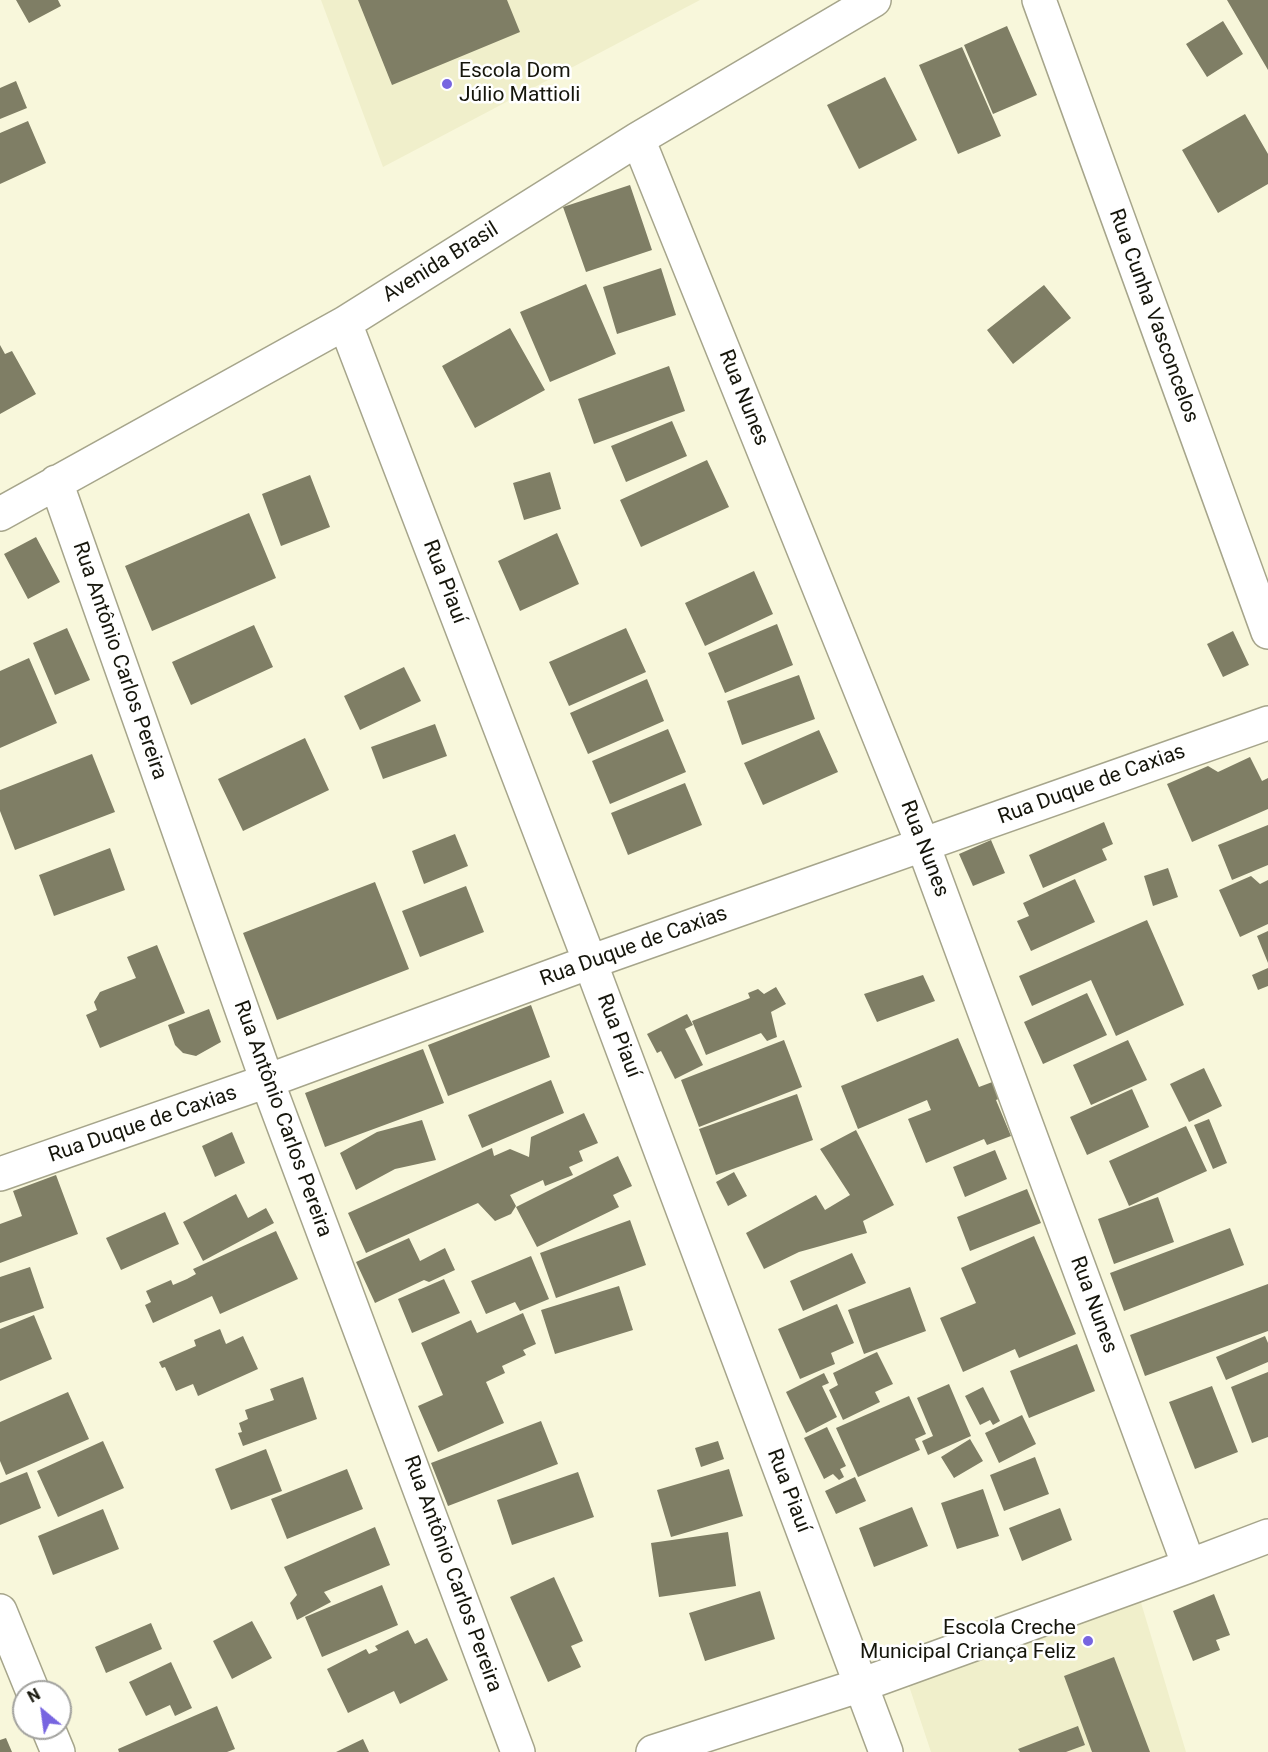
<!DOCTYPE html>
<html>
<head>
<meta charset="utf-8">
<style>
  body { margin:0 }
  #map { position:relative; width:1268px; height:1752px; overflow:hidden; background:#f8f7db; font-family:Roboto,sans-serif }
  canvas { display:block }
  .north { position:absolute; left:12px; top:1680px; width:60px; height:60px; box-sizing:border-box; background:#fff; border:2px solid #a2a29e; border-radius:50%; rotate:331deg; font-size:16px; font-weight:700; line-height:24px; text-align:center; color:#16160c }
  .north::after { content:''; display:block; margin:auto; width:21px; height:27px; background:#7765e0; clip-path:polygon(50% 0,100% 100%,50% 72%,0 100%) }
</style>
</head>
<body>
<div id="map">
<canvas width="1268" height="1752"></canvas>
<div class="north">N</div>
</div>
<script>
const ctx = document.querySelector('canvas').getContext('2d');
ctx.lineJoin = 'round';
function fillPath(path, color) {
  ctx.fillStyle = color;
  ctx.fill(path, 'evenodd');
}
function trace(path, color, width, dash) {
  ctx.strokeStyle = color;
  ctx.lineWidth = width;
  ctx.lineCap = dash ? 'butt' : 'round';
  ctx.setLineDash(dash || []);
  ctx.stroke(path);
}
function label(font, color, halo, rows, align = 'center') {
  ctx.font = font + ' Roboto,sans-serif';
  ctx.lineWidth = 5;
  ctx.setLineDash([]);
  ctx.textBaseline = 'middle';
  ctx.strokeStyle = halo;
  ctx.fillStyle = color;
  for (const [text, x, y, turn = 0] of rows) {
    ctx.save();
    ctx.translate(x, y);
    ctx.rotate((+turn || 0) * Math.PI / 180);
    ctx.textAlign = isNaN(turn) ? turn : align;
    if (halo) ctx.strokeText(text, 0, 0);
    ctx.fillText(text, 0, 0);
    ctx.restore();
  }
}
fillPath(new Path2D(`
  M321 0H700L383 167Z
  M1139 1596 1186 1752H931L909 1686Z`), '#f0efcb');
fillPath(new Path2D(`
  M16 0H58L61 6 29 23Z
  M358 0H507L520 32 392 85Z
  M1227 0H1268V70Z
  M1223 21 1243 54 1207 77 1186 44Z
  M1007 26 1037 95 993 114 964 45Z
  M962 47 1001 136 958 154 919 65Z
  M885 77 917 140 859 169 827 105Z
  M16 81 27 108 0 119V88Z
  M1245 114 1268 154V184L1218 213 1182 150Z
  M28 121 46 163 0 184V133Z
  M630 185 652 250 586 272 563 207Z
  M661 268 676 315 617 334 603 287Z
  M586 284 616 354 550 382 520 312Z
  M1044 285 1071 318 1013 364 987 330Z
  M510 328 545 390 475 428 442 366Z
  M0 345 5 354 12 351 36 394 0 414Z
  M669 366 685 411 594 444 578 399Z
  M672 421 687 456 626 482 611 446Z
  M707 460 729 507 641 547 620 500Z
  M550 472 561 509 524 520 513 483Z
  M310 475 330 527 281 546 262 494Z
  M249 513 276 578 152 631 125 566Z
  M557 533 579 584 520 611 498 561Z
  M36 537 60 582 28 599 4 554Z
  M754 571 773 614 705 646 685 603Z
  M777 624 793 665 725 693 708 653Z
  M254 625 273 667 191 705 172 662Z
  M67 628 90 680 55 695 33 643Z
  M626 628 646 672 569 706 549 662Z
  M1233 631 1249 665 1223 677 1207 644Z
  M29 658 57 723 0 748V671Z
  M404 667 421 701 360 730 344 696Z
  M799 675 815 719 742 745 727 701Z
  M647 679 664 721 588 754 570 713Z
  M435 724 447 756 383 779 371 747Z
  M668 729 686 772 610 804 592 761Z
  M819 730 838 772 763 805 744 763Z
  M305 738 329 790 243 831 218 779Z
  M92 754 115 812 15 850 0 811V790Z
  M1250 757 1262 781 1268 778V809L1192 842 1167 784 1208 766 1218 772Z
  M685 783 702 825 628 855 611 813Z
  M1104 822 1113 844 1102 849 1107 860 1043 888 1029 855Z
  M1268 825V865L1232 880 1218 845Z
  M455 834 468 866 424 884 412 851Z
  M991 840 1005 873 973 886 959 854Z
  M110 848 125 890 54 916 39 875Z
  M1168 868 1178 897 1153 906 1144 876Z
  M1251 876 1260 884 1268 880V924L1240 937 1219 890Z
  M1075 879 1095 922 1031 951 1017 921 1029 916 1023 903Z
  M375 882 409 969 277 1020 243 933Z
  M466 886 484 932 420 957 402 911Z
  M1147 920 1184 1005 1116 1036 1091 980 1032 1006 1019 976Z
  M1268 931V963L1257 936Z
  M157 945 185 1013 100 1048 86 1015 97 1010 94 1002 100 992 136 978 127 957Z
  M1268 968V986L1258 990 1252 975Z
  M923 975 935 1001 877 1022 864 994Z
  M776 987 786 1004 771 1012 777 1037 767 1041 761 1033 706 1055 692 1021 750 998 748 993 758 989 764 994Z
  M1087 993 1107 1035 1043 1064 1024 1022Z
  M531 1005 550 1057 448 1096 428 1045Z
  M209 1009 221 1042 196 1056 183 1053 175 1045 168 1025Z
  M687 1014 693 1025 685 1029 703 1065 675 1079 661 1051 657 1053 647 1034Z
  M958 1038 979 1087 995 1081 1003 1097 996 1100 1011 1136 987 1145 984 1139 926 1163 908 1119 931 1110 927 1100 858 1129 841 1086Z
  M784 1040 802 1087 699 1127 681 1080Z
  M1128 1040 1147 1080 1091 1105 1073 1065Z
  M423 1049 444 1103 325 1147 305 1093Z
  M1204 1068 1222 1106 1189 1122 1170 1084Z
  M551 1080 564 1113 482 1148 468 1115Z
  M1132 1089 1149 1127 1087 1155 1070 1117Z
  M797 1094 813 1140 716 1175 699 1129Z
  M584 1113 598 1143 579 1151 583 1161 569 1167 573 1175 545 1186 543 1180 510 1195 516 1206 511 1214 495 1221 478 1203 366 1253 348 1213 492 1148 494 1156 510 1149 529 1157 531 1137Z
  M1209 1119 1227 1163 1213 1169 1194 1125Z
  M422 1120 436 1160 395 1169 356 1190 340 1153 377 1132Z
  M1186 1126 1207 1171 1129 1206 1109 1161Z
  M856 1130 894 1205 863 1221 867 1233 799 1252 764 1269 746 1233 816 1195 825 1210 850 1195 820 1149Z
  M232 1132 245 1163 215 1177 202 1146Z
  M995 1150 1007 1179 965 1197 953 1167Z
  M618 1156 632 1186 613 1195 619 1207 537 1247 516 1207Z
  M734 1172 747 1196 728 1206 716 1182Z
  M56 1175 78 1234 0 1263V1224L22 1216 13 1191Z
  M1027 1189 1041 1223 970 1251 957 1217Z
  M236 1194 248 1218 266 1208 274 1223 203 1261 183 1222Z
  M1158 1197 1174 1242 1114 1264 1098 1219Z
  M165 1212 179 1244 121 1270 106 1238Z
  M630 1220 646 1265 556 1298 540 1253Z
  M1230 1228 1244 1265 1124 1311 1110 1273Z
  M276 1231 298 1279 220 1314 212 1296 153 1323 145 1305 151 1302 146 1291 171 1280 173 1285 187 1279 196 1274 193 1269Z
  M1034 1236 1076 1334 1019 1358 1015 1349 963 1372 940 1318 976 1303 961 1268Z
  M409 1238 420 1261 445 1248 455 1270 429 1282 424 1280 375 1303 356 1262Z
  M852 1253 866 1283 803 1311 790 1281Z
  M531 1256 549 1299 520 1311 515 1302 486 1314 471 1281Z
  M30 1267 44 1308 0 1323V1277Z
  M444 1279 460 1313 412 1333 398 1299Z
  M1268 1284V1331L1145 1376 1130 1335Z
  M619 1286 633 1330 555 1354 541 1310Z
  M910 1287 926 1331 864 1354 848 1310Z
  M837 1304 854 1343 831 1353 835 1364 800 1379 778 1329Z
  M523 1313 536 1344 523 1350 526 1355 502 1366 505 1373 486 1382 504 1423 438 1452 418 1406 443 1395 421 1343 471 1320 477 1333Z
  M34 1315 52 1359 0 1381V1329Z
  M220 1329 226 1344 243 1336 258 1369 198 1396 193 1384 176 1391 165 1367 162 1368 159 1362 196 1346 194 1340Z
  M1265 1336 1268 1343V1362L1226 1380 1216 1357Z
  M1077 1344 1095 1391 1029 1418 1010 1371Z
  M877 1352 893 1384 875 1392 880 1402 843 1420 829 1390 838 1385 833 1373Z
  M1268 1372V1437L1252 1443 1231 1387Z
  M824 1373 829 1383 822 1386 837 1417 806 1433 786 1392Z
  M303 1377 317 1419 243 1446 238 1433 242 1432 239 1423 248 1419 245 1410 274 1400 270 1389Z
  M949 1384 971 1436 928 1455 922 1441 933 1436 917 1398Z
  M1212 1386 1238 1452 1195 1469 1169 1402Z
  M983 1387 1000 1421 993 1425 990 1420 980 1425 965 1396Z
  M68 1392 89 1439 6 1475 0 1461V1422Z
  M909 1396 926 1434 915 1439 920 1450 858 1477 836 1428Z
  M1022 1415 1036 1444 999 1463 985 1433Z
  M541 1421 558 1464 448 1506 431 1463Z
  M827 1427 846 1466 840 1469 844 1477 839 1480 833 1474 824 1479 804 1438Z
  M970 1439 983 1461 954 1478 941 1457Z
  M103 1441 124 1488 58 1517 37 1471Z
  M718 1441 724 1459 701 1467 695 1448Z
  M266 1449 282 1491 231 1510 215 1469Z
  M1035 1457 1049 1494 1004 1511 990 1475Z
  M347 1469 363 1509 287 1539 271 1499Z
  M729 1469 743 1516 671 1537 657 1490Z
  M27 1472 41 1508 0 1525V1483Z
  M578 1472 594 1517 512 1545 497 1500Z
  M855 1477 866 1501 836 1514 825 1491Z
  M983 1489 999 1536 957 1549 941 1503Z
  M912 1507 928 1546 874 1567 859 1528Z
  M1060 1508 1072 1540 1022 1561 1009 1528Z
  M103 1509 119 1549 53 1575 38 1536Z
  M375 1527 390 1565 324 1592 331 1602 297 1620 290 1603 297 1595 284 1567Z
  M728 1532 736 1586 659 1597 651 1543Z
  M554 1577 583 1641 571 1646 581 1667 548 1682 510 1597Z
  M382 1585 398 1625 322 1657 305 1617Z
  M760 1591 775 1639 705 1661 689 1613Z
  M1214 1594 1230 1635 1216 1640 1220 1650 1193 1661 1173 1611Z
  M252 1621 272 1658 232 1679 213 1641Z
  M151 1623 162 1649 106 1673 95 1647Z
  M408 1630 415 1644 427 1638 448 1680 400 1704 394 1691 348 1713 327 1669 366 1649 369 1654 378 1650 375 1646Z
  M1114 1657 1150 1752H1092L1064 1676Z
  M171 1662 192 1708 175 1716 170 1705 146 1716 129 1682Z
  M217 1706 235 1749 227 1752H119L118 1749Z
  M1078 1726 1085 1745 1066 1752H1020L1018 1749Z
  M6 1738 12 1752H0V1740Z
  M363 1739 369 1752H336Z`), '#7f7e65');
const minor = new Path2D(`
  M1039 0 1268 632
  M638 139 923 845 1189 1566
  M345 323 590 962 886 1752
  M56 482 267 1081 518 1752
  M0 514 345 323 638 139 874 0
  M0 1174 267 1081 590 962 1268 723
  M653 1752 861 1685 1189 1566 1268 1536`);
const tertiary = new Path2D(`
  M0 1611 33 1692
  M48 1728 58 1752`);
trace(minor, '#a6a58b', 36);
trace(tertiary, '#a6a58b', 36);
trace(minor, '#fff', 33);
trace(tertiary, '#fff', 33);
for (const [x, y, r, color] of [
  [447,84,6,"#7765e0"],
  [1088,1641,6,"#7765e0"]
]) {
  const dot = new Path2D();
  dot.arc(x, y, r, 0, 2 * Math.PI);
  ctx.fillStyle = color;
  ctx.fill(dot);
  trace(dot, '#fff', 2);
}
label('21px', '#16160c', '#fff', [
  ["Escola Dom",459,72],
  ["Júlio Mattioli",459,96],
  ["Escola Creche",1076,1629,"right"],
  ["Municipal Criança Feliz",1076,1653,"right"]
], 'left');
label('21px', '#16160c', '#fff', [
  ["Avenida Brasil",441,263,-32],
  ["Rua Cunha Vasconcelos",1153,316,70],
  ["Rua Nunes",743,398,68],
  ["Rua Piauí",444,582,69],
  ["Rua Antônio Carlos Pereira",119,661,71],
  ["Rua Duque de Caxias",1092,785,-20],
  ["Rua Nunes",924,849,69],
  ["Rua Duque de Caxias",634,947,-20],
  ["Rua Piauí",618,1036,69],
  ["Rua Antônio Carlos Pereira",282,1119,70],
  ["Rua Duque de Caxias",143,1125,-19],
  ["Rua Nunes",1093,1305,70],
  ["Rua Piauí",788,1491,69],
  ["Rua Antônio Carlos Pereira",452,1574,70]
]);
</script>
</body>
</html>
